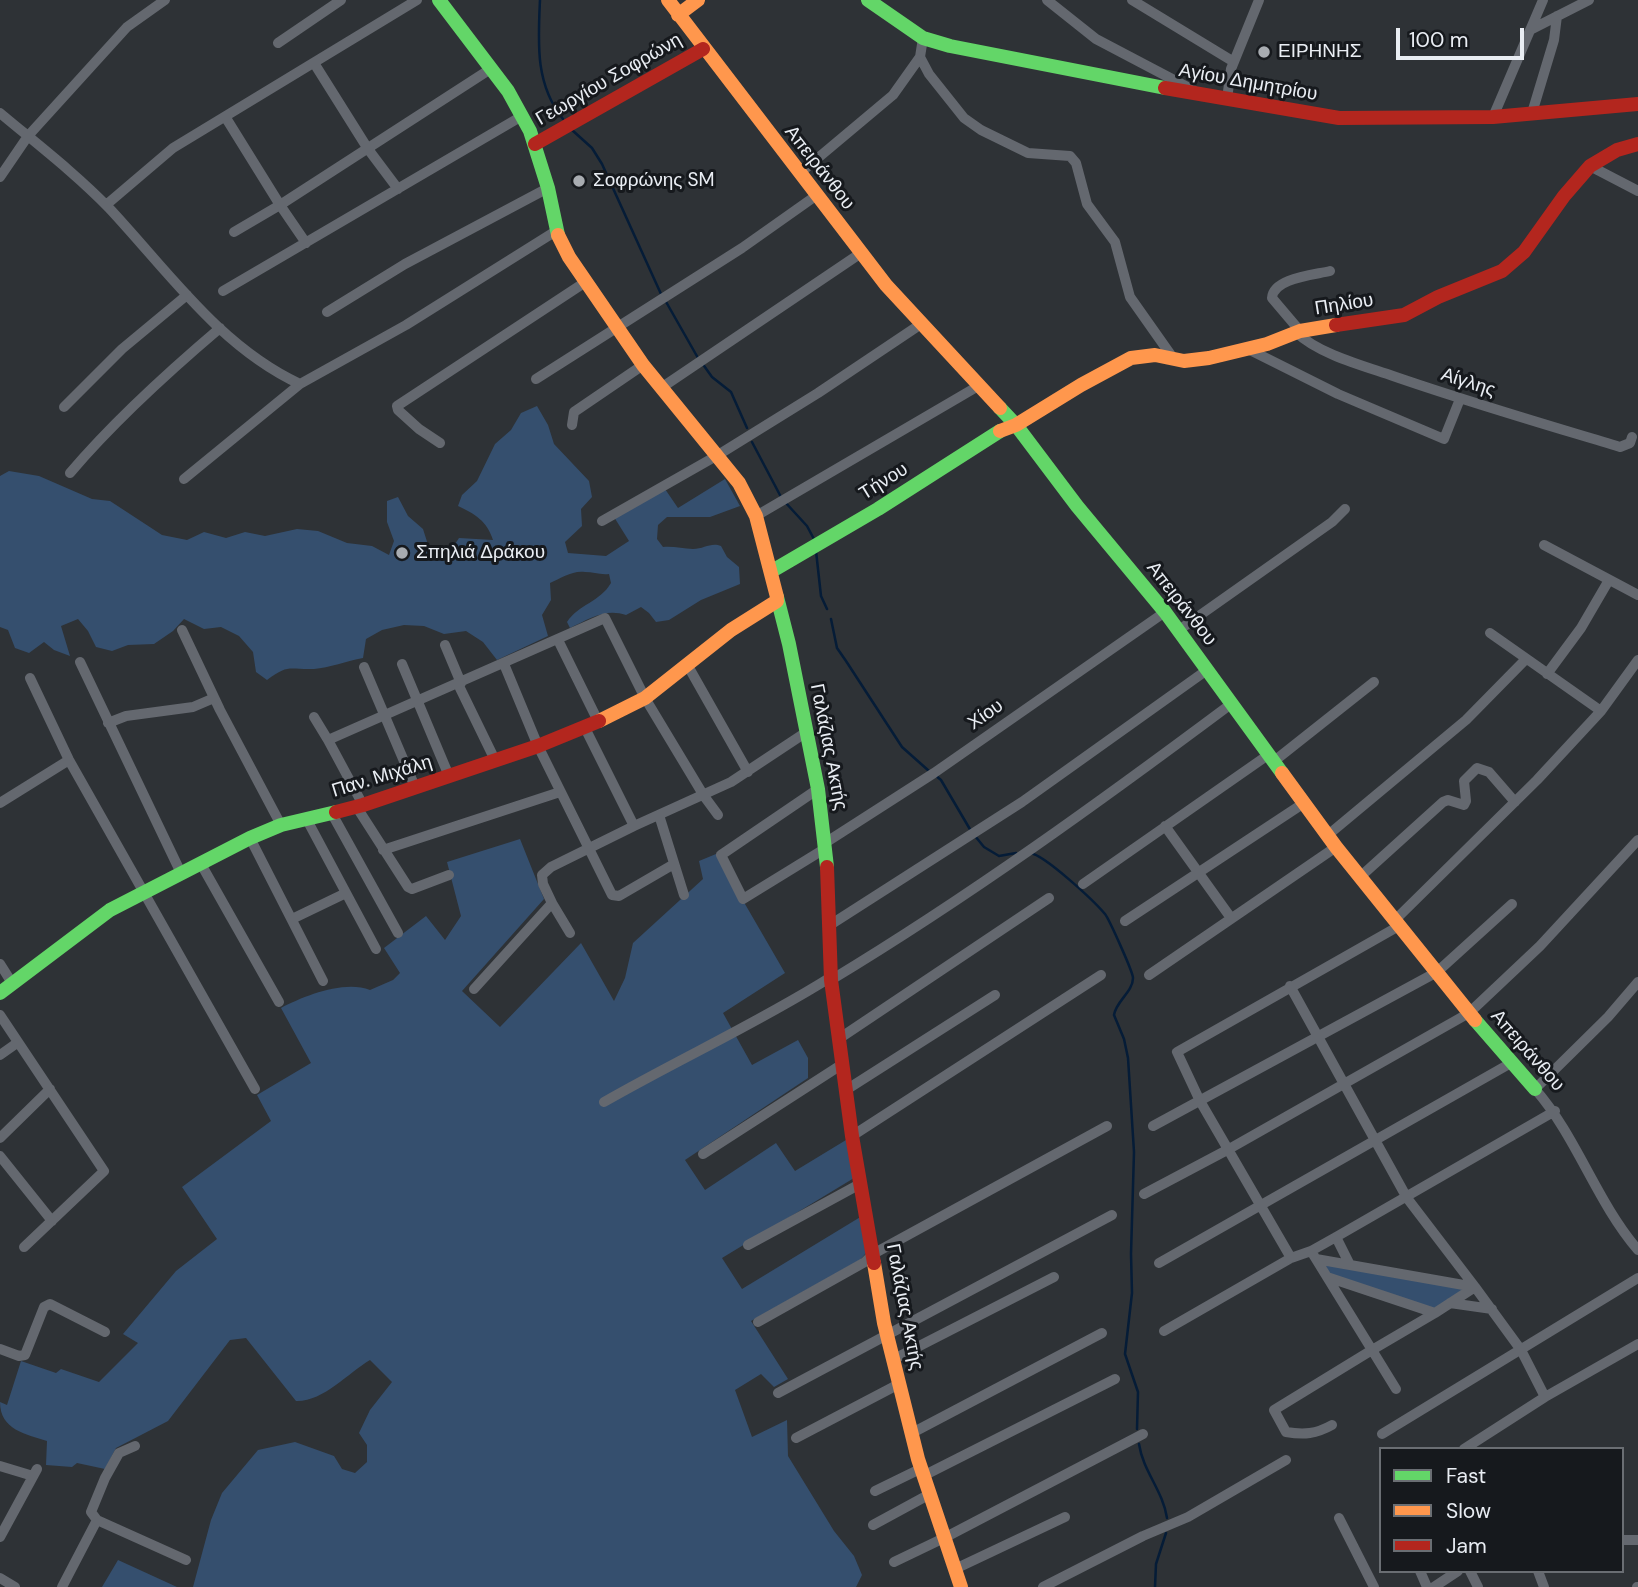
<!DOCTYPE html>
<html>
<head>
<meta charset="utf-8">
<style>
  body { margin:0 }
  #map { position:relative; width:1638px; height:1587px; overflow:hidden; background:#2e3236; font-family:"DM Sans",sans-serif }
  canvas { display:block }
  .legend { position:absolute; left:1379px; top:1447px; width:245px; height:126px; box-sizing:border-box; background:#16191d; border:2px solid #6a6e73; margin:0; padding:9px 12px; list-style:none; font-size:21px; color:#e9edf3 }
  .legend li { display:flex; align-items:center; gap:14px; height:35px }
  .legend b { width:35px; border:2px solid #6a6e73 }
  .scale { position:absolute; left:1396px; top:28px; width:128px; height:32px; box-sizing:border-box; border:4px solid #e9edf3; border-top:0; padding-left:9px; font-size:21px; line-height:24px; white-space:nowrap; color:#e9edf3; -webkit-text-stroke:5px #16191d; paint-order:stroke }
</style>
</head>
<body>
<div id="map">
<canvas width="1638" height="1587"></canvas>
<ul class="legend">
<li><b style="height:9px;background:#63d668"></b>Fast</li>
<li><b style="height:9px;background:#ff974d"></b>Slow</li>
<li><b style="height:9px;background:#b3261e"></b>Jam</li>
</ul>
<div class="scale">100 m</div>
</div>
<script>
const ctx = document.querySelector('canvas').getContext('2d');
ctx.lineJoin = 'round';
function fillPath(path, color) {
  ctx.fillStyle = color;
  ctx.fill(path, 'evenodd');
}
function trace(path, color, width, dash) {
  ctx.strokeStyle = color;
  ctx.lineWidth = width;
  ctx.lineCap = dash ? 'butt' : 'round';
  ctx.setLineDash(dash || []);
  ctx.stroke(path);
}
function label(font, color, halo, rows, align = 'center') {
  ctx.font = font + ' "DM Sans",sans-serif';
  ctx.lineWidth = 6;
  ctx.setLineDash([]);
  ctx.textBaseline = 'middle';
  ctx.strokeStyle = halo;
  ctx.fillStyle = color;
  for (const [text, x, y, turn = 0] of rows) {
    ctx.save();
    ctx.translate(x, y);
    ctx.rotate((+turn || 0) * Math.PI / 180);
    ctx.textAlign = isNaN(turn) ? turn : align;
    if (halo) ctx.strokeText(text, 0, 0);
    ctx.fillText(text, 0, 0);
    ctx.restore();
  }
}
fillPath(new Path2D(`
  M537 406 548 425 554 444 589 481 592 497 581 509 582 526 565 542 568 553 606 556 629 541 614 517 665 489 678 508 725 479 740 506 710 517H667L658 525 657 539 663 547C674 546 683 549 693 549 704 549 711 542 721 546L727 557 739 567 740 584 701 600 669 620 656 622 649 613 641 607 626 615C605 608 589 619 570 628L567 622C579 604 600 602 611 583L609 574C600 575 593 572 585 572 573 570 561 578 550 583L551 600 542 615 548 636 497 660 483 642 466 631 444 634 424 626 404 625 382 630 366 639 363 658C347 661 329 668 314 669 290 670 289 663 267 680L256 672 253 652 239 636 221 627 204 629 184 619 173 631 154 644 128 645 112 651 96 647 88 631 78 619 61 626 70 656 54 650 44 642 29 653 15 648 8 630 0 627V476L9 471 39 476 92 499 110 501 162 535 187 540 204 532 226 538 245 532 265 536 297 529 318 531 347 543 372 546 389 555 394 541 387 522V501L398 497 408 516 423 529 430 551 445 559 459 538 493 540C487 521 475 514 458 506L462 495 477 481 495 444 511 430 521 413Z
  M520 839 544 899 462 991 500 1027 581 943 614 1001 625 978 633 943 703 879 699 861 716 854 785 973 723 1013 752 1065 798 1040 808 1058V1078L685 1160 705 1190 776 1143 795 1171 846 1140 854 1178 722 1258 742 1289 862 1216 866 1253 860 1260 751 1321 788 1379 774 1387 761 1374 735 1390 752 1437 787 1420 788 1456 834 1531 854 1556 862 1575 856 1587H193L211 1520 222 1493 258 1450 295 1442 334 1456 342 1469 355 1473 367 1462V1445L359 1433 370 1410 392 1382 370 1360C348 1373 323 1402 296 1401L246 1338 230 1340 168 1421 116 1448 105 1469 77 1463 72 1467 46 1465 47 1441C26 1434 0 1430 0 1402L7 1405 21 1361 56 1373 61 1369 99 1382 138 1343 123 1334 176 1271 217 1239 182 1187 271 1121 257 1095 311 1063 281 1008C304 996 344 980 370 990L393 980 400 973 384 948 426 916 445 940 461 916 447 862Z
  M1324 1264 1467 1289 1435 1309 1330 1274Z
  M118 1560 177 1587H102Z`), '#354f6e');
trace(new Path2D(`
  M540 0C538 43 535 84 563 119
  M572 130 592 148 602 164 661 294
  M665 300 698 358
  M702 363 712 377 731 392 747 428
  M752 442 781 497
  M785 502 807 526 815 541
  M816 551 821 596 827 609
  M831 619 837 648 846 661 902 747 929 771
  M935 775 941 780 971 831
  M975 836 984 847 999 856 1016 853
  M1030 853C1045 855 1094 901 1105 914 1109 919 1133 972 1133 978 1133 992 1116 1001 1114 1015L1124 1039 1128 1058 1134 1152 1131 1254 1132 1293 1125 1354 1138 1392 1137 1429
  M1139 1444C1143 1471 1163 1491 1167 1518
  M1155 1587 1156 1564 1166 1533`), '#051c37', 2.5);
trace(new Path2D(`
  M1047 0 1096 39 1193 90
  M1132 0 1234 62
  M1530 30 1589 0
  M923 38 920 57 929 74 964 118 981 130 1028 153 1070 156 1076 163 1087 204 1115 242 1130 297 1173 358
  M278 43 341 0
  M314 63 368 149 398 189
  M1227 99 1231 69 1259 0
  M0 113C37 144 75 173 109 208 168 271 220 347 300 384L406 325 556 231
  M1532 113 1554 40 1557 16
  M1493 117 1543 0
  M226 118 280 205 306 243
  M1590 166 1638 191
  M800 173 893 95 920 57
  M0 177 28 136 127 27 165 0
  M106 205 173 148 417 0
  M234 232 280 205 492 68
  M223 291 522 116
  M327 312 405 264 548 188
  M1300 331 1272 298C1273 278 1314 275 1330 271
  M1296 332C1318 354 1364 366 1393 376 1468 402 1544 424 1620 447L1630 443 1632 437
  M1248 349 1338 394 1444 439 1460 399
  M536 379 742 248 817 195
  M661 388 861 253
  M64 407 122 349 187 295
  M572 425 574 412 643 365
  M440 443 419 429 398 410 397 406 587 281
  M70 473C115 420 167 373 220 328
  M184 479 300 384
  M756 516 980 385
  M602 521 718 455 818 393 921 324
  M1544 545 1638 595
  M182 630 220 710 281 825
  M1179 630 1332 522 1345 509
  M1490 633 1601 711
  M558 640 598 721
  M445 645 461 683
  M80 662 181 873
  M402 664 449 776
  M504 664 538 746 612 895 619 896 674 864
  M688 666 748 772
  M364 667 415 787
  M1547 674 1581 628 1609 580
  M30 678 69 760 255 1089
  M458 684 495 760
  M314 717 328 740
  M108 723 126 716 193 707 214 698
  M585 728 634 826
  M1273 762 1374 682
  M818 789 721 855 743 899 826 848
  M0 803 69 760
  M363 805 328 740 605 618 645 698 704 796 718 815
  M356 806 408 887 412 889 449 875
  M331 812 398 933
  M659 815 684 895
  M306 818 376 949
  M1165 826 1231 918
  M1328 835 1466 720 1526 659
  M250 838 323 981
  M825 843 934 773 1165 612
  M383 850 560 792
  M201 864 279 1002
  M1360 877 1443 802 1448 800 1464 805 1466 801 1464 781 1477 768 1489 772 1515 802
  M1083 884 1268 755
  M552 903 570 933
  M292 919 346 893
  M1125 921 1304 803
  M1394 921 1537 780 1601 711 1638 660
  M830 925 1022 802 1207 670
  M1399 926 1177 1052 1200 1101 1291 1258 1311 1251 1336 1237 1555 1111
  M0 964 12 983
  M1149 975 1336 847
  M831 980C970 896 1101 801 1231 704
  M1638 982 1608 1017 1535 1089C1577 1137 1596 1201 1638 1250
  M1290 986 1407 1198 1475 1287 1435 1313 1372 1350 1311 1251
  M474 989 552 903 543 884 542 875 551 867 634 826 731 782 805 733
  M0 1015 104 1171 24 1247
  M840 1038 1049 898
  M0 1055 17 1043
  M846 1090 995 995
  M604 1102C679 1059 758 1023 831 977
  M1153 1126 1437 972 1512 904
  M852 1136 1101 975
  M0 1138 50 1089
  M703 1154 841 1065
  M0 1156 52 1221
  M1144 1194 1229 1149 1469 1013 1540 946 1638 840
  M1336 1237 1350 1265
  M748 1245 860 1184
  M1316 1259 1475 1287 1521 1350 1545 1397
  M1159 1263 1511 1063
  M1327 1277 1435 1313
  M1450 1303 1492 1309
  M758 1322 865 1262 873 1254 1107 1126
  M1164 1331 1291 1258
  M0 1349 19 1356 25 1355 44 1307 50 1304 105 1332
  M894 1359 1054 1277
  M778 1393 1112 1215
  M1332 1425C1316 1434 1304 1435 1286 1432L1274 1410 1372 1350 1396 1389
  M912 1433 1102 1333
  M1382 1434 1638 1278
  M796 1438 899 1384
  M1464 1449 1545 1397 1638 1344
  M0 1466 33 1476
  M923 1476 1115 1379
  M875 1491 920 1469
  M1339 1518 1374 1587
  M97 1520 186 1560
  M873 1525 930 1494
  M0 1537 37 1469
  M1622 1540H1638
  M894 1562 946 1537 1143 1434
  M955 1569 1065 1517
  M1420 1571 1427 1587
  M1470 1571 1478 1587
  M1538 1571 1544 1587
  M0 1578 15 1587
  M62 1587 97 1520 91 1512 105 1478 119 1453 135 1446
  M1043 1587 1143 1536 1188 1517 1286 1460
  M1434 1587 1458 1571
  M1637 1587H1638`), '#64686f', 10);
trace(new Path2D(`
  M439 0 508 91 530 131 548 188 558 235
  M868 0 923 38 950 46 1165 88
  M1000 408 1016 425 1077 506 1165 612 1282 773
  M772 571 878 509 1000 431
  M777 597 789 644 818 789 827 867
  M0 993 110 910 250 838 281 825 336 812
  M1475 1020 1535 1089`), '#63d668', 14);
trace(new Path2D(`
  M668 0 886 285 1000 408
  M678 15 698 0
  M558 235 569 257 643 365 739 483 756 516 777 597
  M1000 431 1016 425 1081 385 1131 358 1155 355 1184 361 1209 358 1267 344 1300 331 1336 325
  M599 721 645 698 731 630 777 601
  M1282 773 1336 847 1475 1020
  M874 1263 884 1323 918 1459 961 1587`), '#ff974d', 14);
trace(new Path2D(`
  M1165 88 1339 118 1493 117 1638 104
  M535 144 703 49
  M1336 325 1404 315 1438 297 1502 271 1524 252 1564 196 1590 166 1617 150 1638 144
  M336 812 363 805 538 746 599 721
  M827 867 831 980 852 1136 874 1263`), '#b3261e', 14);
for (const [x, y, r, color] of [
  [1264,52,7,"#a8acb1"],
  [579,181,7,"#a8acb1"],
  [402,553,7,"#a8acb1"]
]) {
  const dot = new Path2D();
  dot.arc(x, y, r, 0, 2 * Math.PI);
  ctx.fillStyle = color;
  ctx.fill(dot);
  trace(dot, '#16191d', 2.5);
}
label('19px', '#e9edf3', '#16191d', [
  ["ΕΙΡΗΝΗΣ",1278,52],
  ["Σοφρώνης SM",593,181],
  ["Σπηλιά Δράκου",416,553]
], 'left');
label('19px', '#e9edf3', '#16191d', [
  ["Γεωργίου Σοφρώνη",609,80,-30],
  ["Αγίου Δημητρίου",1248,83,10],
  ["Απειράνθου",819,168,52],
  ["Πηλίου",1344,305,-9],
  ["Αίγλης",1468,383,18],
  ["Τήνου",884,482,-32],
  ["Απειράνθου",1181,604,52],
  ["Χίου",986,715,-35],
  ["Γαλάζιας Ακτής",828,747,79],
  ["Παν. Μιχάλη",382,777,-17],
  ["Απειράνθου",1527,1051,49],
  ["Γαλάζιας Ακτής",904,1307,79]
]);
</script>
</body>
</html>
